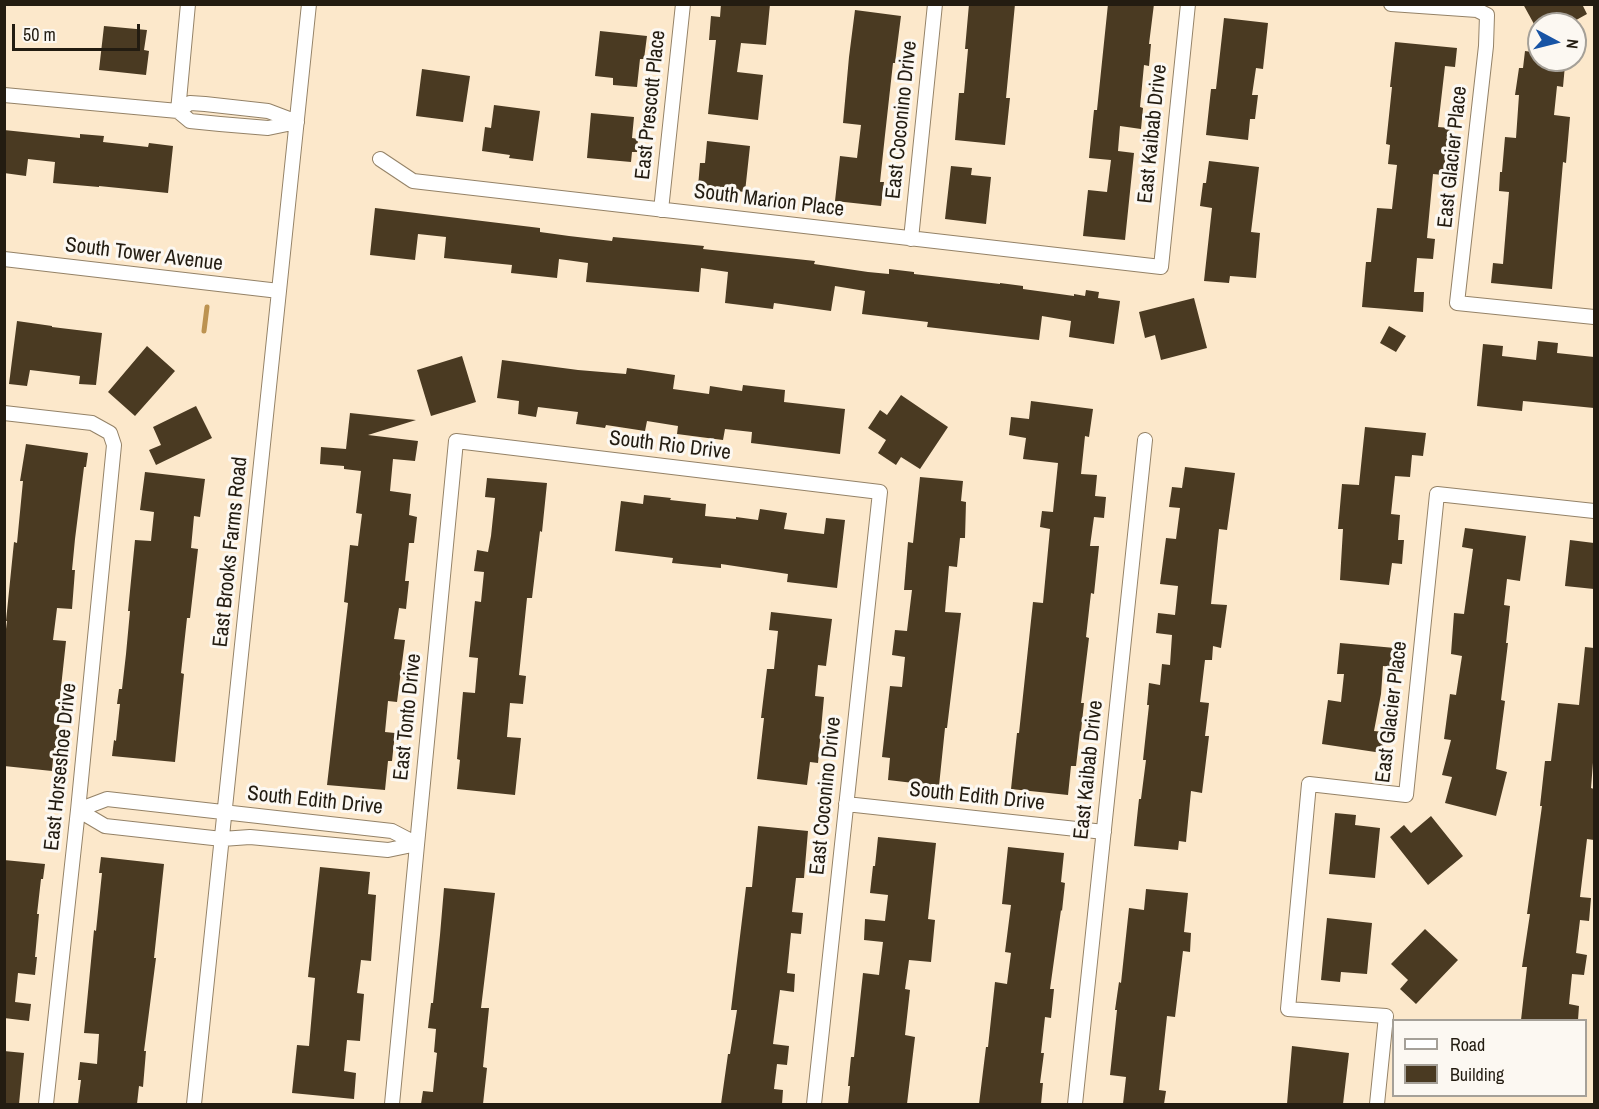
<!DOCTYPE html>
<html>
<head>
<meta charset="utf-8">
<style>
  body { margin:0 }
  #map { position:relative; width:1599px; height:1109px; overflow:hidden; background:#fce8cb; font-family:"Archivo Narrow",sans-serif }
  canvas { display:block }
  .frame { position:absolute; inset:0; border:6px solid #231c11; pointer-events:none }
  .legend { position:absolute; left:1392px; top:1019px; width:195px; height:78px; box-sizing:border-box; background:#fcf8f2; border:2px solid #a5a098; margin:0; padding:8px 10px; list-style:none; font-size:18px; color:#231c11 }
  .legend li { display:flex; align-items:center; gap:12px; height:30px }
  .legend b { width:30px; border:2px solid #a5a098 }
  .north { position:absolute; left:1527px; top:12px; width:60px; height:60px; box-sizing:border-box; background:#fcf8f2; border:2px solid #a5a098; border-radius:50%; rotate:97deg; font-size:16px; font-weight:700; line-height:24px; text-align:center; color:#231c11 }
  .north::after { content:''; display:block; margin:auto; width:21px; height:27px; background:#1854a5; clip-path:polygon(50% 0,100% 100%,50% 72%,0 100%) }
  .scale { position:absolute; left:12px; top:24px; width:128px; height:27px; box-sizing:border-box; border:3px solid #231c11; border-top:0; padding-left:8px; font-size:18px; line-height:21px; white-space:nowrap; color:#231c11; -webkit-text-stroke:4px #fcf8f2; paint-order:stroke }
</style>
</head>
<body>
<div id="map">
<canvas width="1599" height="1109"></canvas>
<div class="frame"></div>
<ul class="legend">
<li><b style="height:8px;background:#fff"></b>Road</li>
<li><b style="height:16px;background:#4a3a22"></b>Building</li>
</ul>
<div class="north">N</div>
<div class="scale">50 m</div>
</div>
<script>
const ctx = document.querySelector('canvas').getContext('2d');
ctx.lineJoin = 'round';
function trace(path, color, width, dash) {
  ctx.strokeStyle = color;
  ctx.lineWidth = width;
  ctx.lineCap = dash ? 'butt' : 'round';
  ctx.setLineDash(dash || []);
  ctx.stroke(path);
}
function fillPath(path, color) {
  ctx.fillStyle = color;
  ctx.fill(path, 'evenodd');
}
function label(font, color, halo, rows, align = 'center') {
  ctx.font = font + ' "Archivo Narrow",sans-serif';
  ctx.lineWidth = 6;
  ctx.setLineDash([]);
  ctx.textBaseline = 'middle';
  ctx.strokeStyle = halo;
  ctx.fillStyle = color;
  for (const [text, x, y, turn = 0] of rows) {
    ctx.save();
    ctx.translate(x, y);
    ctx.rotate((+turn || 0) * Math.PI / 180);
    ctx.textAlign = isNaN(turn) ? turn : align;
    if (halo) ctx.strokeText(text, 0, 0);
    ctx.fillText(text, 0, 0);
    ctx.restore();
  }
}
trace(new Path2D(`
  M204 331 207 307`), '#bc9250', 5);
fillPath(new Path2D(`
  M721 4H770L766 45 741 43 737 72 763 75 758 120 708 114 716 40H709L711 16 720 17Z
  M969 4H1015L1006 98H1010L1005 145 955 140 959 93H964L968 49H965Z
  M1108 4H1154L1149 44H1151L1149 66 1144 65 1140 107 1143 108 1141 129 1120 126 1118 151 1134 153 1125 240 1083 236 1088 190 1107 192 1111 160 1089 158 1094 110H1097Z
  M1523 4H1582L1587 14 1569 24H1534Z
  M855 10 901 16 895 63H893L885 135 880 182H884L881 206 835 201 840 156 857 158 861 125 843 123 849 57Z
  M1224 18 1268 23 1263 69 1256 68 1252 95H1258L1255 119H1250L1248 140 1206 135 1211 89H1216Z
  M104 26 147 30 144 50 149 51 146 75 99 70Z
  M600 31 647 36 644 59H640L637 87 613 85V78L595 76Z
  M1395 42 1457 48 1455 67 1445 66 1438 127 1450 128 1443 175 1433 174 1427 238 1435 239 1433 259 1417 258 1414 292H1424L1423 312 1362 307 1366 262H1371L1377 208 1392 209 1397 165 1388 164 1390 145 1386 144 1392 87H1390Z
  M1525 51 1539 53V60H1557V64L1565 65 1563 87 1557 86 1554 115 1570 117 1566 163 1563 162 1552 289 1491 283 1493 263 1503 264 1509 192 1499 191 1500 172H1502L1505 137 1516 138 1519 95H1515L1519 68H1523Z
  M422 69 470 76 463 122 416 116Z
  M494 105 540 111 533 161 509 158 510 155 482 151 485 127 491 128Z
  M591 113 634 117 632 138 638 139 637 152H632L631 162 587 158Z
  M4 130 80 138V134L104 136 103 142 148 147 149 143 173 146 168 193 99 186V187L53 183 55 162 28 159 26 176 4 173Z
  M707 141 750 146 745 192 698 187 700 163H705Z
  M1209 161 1259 167 1251 232 1260 233 1256 278 1230 276 1229 283 1204 281 1212 208 1200 206 1203 183H1206Z
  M951 166 972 168 971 175 991 177 986 224 945 219Z
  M375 208 540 228V232L569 236 612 241 613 237 704 246 703 249 815 261 814 264 868 272 889 274V269L914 272V274L1000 284V283L1023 286V289L1074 296V294L1085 296 1086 290 1099 292 1098 298 1120 301 1114 344 1069 337 1071 321 1042 316 1039 340 927 327 928 322 862 314 865 291 835 286 831 311 774 303 773 309 725 303 728 272 701 268 699 292 586 282 588 263 559 259 557 278 511 273 512 265 444 258 446 237 418 234 415 260 370 255Z
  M1194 298 1207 348 1161 360 1155 335 1145 338 1139 312Z
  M17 321 52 326V327L102 333 96 385 79 384 80 376 30 370 27 386 9 384Z
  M1389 326 1406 336 1396 352 1380 343Z
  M1538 341 1558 343 1557 353 1594 357V408L1523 401 1522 411 1477 406 1483 344 1503 346 1502 356 1536 360Z
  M147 346 175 371 135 416 108 392Z
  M462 356 476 402 431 416 417 370Z
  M502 360 578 370 626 374 627 368 675 375 673 389 709 394 710 386 742 391 743 385 785 390 784 402 845 409 840 454 751 443 752 432 725 429 723 440 677 434 678 426 647 421 645 431 606 425 605 428 576 424 578 412 538 407 536 417 518 414 519 401 497 398Z
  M901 395 948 427 920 469 901 457 896 465 878 453 886 440 868 428 880 410 887 415Z
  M1031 401 1093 409 1089 437 1085 436 1081 474 1097 475 1095 496 1106 497 1104 518 1094 517 1090 546H1099L1094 594 1091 593 1086 637 1089 638 1081 703H1084L1081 731H1080L1076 766H1071L1068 795 1011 789 1017 733H1019L1033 602 1043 603 1050 529 1040 527 1042 511 1053 512 1058 463 1023 459 1026 438 1009 435 1011 417 1029 419Z
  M196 406 212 438 156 465 149 450 161 445 153 427Z
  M350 413 416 420 368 435 418 441 415 461 393 459 390 491 411 494 409 515 417 517 414 543H409L405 581H409L406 609 399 608 394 639 405 640 397 702 388 701 385 732 395 733 392 761H388L385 790 327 785 348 603 344 602 350 545 358 546 362 514 356 513 361 471 344 469V466L320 464 321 447 346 449Z
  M1365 427 1426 433 1423 456 1412 455 1410 477 1395 476 1391 514 1400 515 1398 540H1404L1402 564 1392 563 1389 585 1340 580 1343 529H1338L1342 484 1359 485Z
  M26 444 88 453 86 467H84L75 539 72 570H75L72 609 57 608 53 640 66 641 59 706H62L60 720 57 749 54 748 52 771 4 766V645L7 621H6L14 542 17 543 23 481H20Z
  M1185 467 1235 473 1227 530 1219 529 1211 604 1227 605 1221 648 1213 646 1212 660H1205L1200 702 1209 703 1205 736H1209L1202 793 1191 791 1186 842 1179 841 1178 850 1134 846 1139 799H1141L1146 760H1143L1149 705H1147L1149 683 1160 685 1162 664 1170 665 1172 635 1156 633 1158 613 1175 615 1178 586 1160 584 1166 538 1176 539 1180 508 1169 507 1172 487 1182 488Z
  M145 472 205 479 200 517 194 516 191 548 198 549 190 618H187L181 673 184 674 175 762 112 756 114 740 116 741 120 704H117L119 689H122L126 654 130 611H128L135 540 151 541 154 512 140 510Z
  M920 477 963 481 961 501 966 502 965 538H960L957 567 949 566 945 612 961 613 947 728H945L939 786 888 780 890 758 882 757 890 686 902 687 905 657 892 655 895 630 907 631 912 590H904L908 542 913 543Z
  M487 478 547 483 542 532 540 531 532 598H527L519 675 526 676 523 704 510 703 507 737 521 738 515 795 457 789 460 760 457 759 463 692 475 693 478 658 469 657 475 601 481 602 484 572 474 571 477 550 488 552 491 536 495 498 485 497Z
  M644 495 671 498 670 500 706 504 705 516 736 519V517L758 520 760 509 787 513 784 529 824 534 826 518 845 520 837 588 787 582 788 574 721 564V568L672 563 673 558 615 551 621 501 643 504Z
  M1465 528 1526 536 1520 581 1507 579 1504 605 1510 606 1506 643H1508L1501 700 1505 701 1496 769 1507 772 1496 816 1445 803 1452 777 1442 775 1451 740 1444 739 1450 694 1456 695 1462 656 1451 654 1454 613 1464 614 1473 549 1462 547Z
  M1570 540 1594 543V589L1565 586Z
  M771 612 832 619 826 666 818 665 815 696 824 697 818 763 810 762 807 785 757 779 764 718H761L767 669H774L778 631 769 630Z
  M1340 643 1395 648 1393 667 1383 666 1381 694 1374 731 1385 732 1382 753 1322 744 1328 700 1341 702 1344 674H1337Z
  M1585 647 1594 648V750L1591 788 1594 789V840L1587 839 1580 897 1591 898 1589 921 1580 920 1576 953 1587 955 1584 975 1572 974 1569 1004 1579 1006 1578 1020H1521L1527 967H1522L1530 914H1527L1542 806H1540L1545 761H1551L1558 703 1579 705Z
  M1335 813 1356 815 1355 825 1380 828 1375 878 1329 874Z
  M1431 816 1463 856 1428 885 1390 837 1404 825 1411 833Z
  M758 826 808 831 804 878H796L792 912 803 913 801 934 791 933 787 973 795 974 794 992 780 990 773 1044 789 1046 787 1065 777 1064 774 1089 783 1090 782 1104H721L728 1054H730L737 1010H731L746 887H752Z
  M878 837 936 843 928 919 935 920 931 962 909 960 905 989 910 990 905 1035 915 1037 907 1104H848L850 1086H848L851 1057H854L863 973 879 975 883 942 864 940 865 919 885 921 888 895 870 893 873 866H875Z
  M1008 847 1064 853 1061 882 1065 883 1062 911 1061 910 1050 989H1054L1051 1018 1045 1017 1041 1053H1044L1040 1083H1043L1041 1104H979L986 1047H988L995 982 1007 984 1011 953 1005 952 1011 905 1002 904Z
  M101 857 164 864 154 958H156L144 1051H146L143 1087 139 1086 137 1104H78L81 1080H78L80 1062 97 1064 99 1034 84 1033 94 930 96 931 102 873H99Z
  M4 860 45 864 43 879H41L37 914H39L35 957H37L35 975 18 973 15 1002 31 1004 29 1021 4 1018Z
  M320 867 370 872 368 894 376 895 371 961 361 960 357 993 364 994 360 1041 347 1040 344 1071 356 1073 354 1099 292 1093 297 1045 309 1046 315 978 308 977Z
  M444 888 495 893 481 1008H489L483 1067 487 1068 483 1104H421L423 1091 433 1092 437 1053 434 1052 436 1029 428 1028 431 1003H433L440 935Z
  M1146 889 1188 893 1184 932 1191 933 1190 952 1183 951 1175 1017 1167 1016 1159 1090 1166 1091 1164 1104H1123L1126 1077 1110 1075 1117 1010H1115L1119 982 1121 983 1129 908 1144 910Z
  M1327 918 1372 923 1367 974 1341 972 1340 982 1321 980Z
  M1425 929 1458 960 1416 1004 1400 989 1408 980 1391 964Z
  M1292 1046 1349 1053 1343 1104H1287Z
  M4 1051 24 1053 19 1104H4Z`), '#4a3a22');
const minor = new Path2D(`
  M1391 4 1477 10 1487 15 1486 46 1457 303 1594 317
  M4 95 178 111 190 121 220 124 268 128 297 122
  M178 111 190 103 205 104 268 111 297 122
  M178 111 188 4
  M380 159 413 181 1161 267 1188 4
  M661 210 683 4
  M911 239 935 4
  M4 259 279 291
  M4 413 92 423 110 433 114 445 78 810 46 1104
  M846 804 1104 832
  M78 810 107 799 392 831 417 844
  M78 810 105 826 222 839 250 837 388 850 417 844
  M194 1104 309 4
  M392 1104 456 441 880 492 814 1104
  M1075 1104 1145 440
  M1377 1104 1386 1016 1288 1009 1309 784 1406 795 1437 494 1594 511`);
trace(minor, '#948267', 16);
trace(minor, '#fff', 14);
label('21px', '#231c11', '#fcf8f2', [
  ["East Prescott Place",651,105,-84],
  ["East Coconino Drive",902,120,-84],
  ["East Kaibab Drive",1153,134,-84],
  ["East Glacier Place",1453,157,-84],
  ["South Marion Place",769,201,7],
  ["South Tower Avenue",144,255,7],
  ["South Rio Drive",670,446,7],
  ["East Brooks Farms Road",231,552,-84],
  ["East Glacier Place",1392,712,-83],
  ["East Tonto Drive",408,717,-84],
  ["East Horseshoe Drive",61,767,-84],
  ["East Kaibab Drive",1089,770,-84],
  ["East Coconino Drive",826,796,-84],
  ["South Edith Drive",977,797,6],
  ["South Edith Drive",315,801,6]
]);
</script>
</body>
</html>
